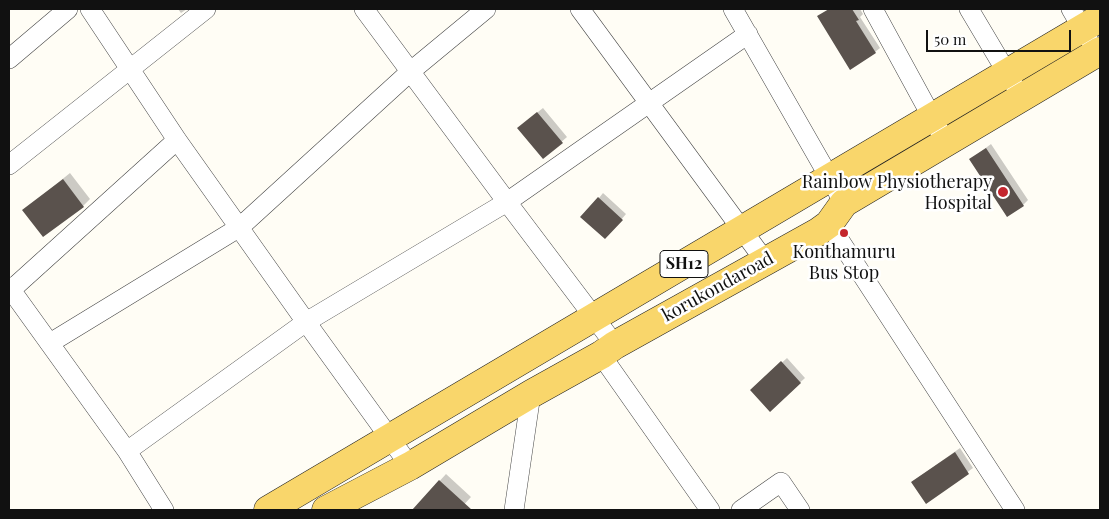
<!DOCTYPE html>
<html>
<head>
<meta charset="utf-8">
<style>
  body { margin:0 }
  #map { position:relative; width:1109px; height:519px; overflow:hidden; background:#fffdf5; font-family:"Playfair Display",serif }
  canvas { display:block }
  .frame { position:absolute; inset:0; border:10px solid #111; pointer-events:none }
  .scale { position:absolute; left:926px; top:30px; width:145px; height:22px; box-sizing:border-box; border:2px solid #111; border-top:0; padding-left:6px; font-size:15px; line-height:18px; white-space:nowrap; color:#111; -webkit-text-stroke:4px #fff; paint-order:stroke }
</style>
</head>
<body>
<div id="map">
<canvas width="1109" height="519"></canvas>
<div class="frame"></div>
<div class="scale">50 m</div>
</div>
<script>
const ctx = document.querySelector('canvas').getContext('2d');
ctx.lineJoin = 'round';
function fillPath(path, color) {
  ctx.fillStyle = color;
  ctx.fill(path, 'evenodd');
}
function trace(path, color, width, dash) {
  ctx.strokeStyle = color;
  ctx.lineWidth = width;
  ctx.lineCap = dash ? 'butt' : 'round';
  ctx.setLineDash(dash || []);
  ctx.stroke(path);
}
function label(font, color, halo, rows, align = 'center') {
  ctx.font = font + ' "Playfair Display",serif';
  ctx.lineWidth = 5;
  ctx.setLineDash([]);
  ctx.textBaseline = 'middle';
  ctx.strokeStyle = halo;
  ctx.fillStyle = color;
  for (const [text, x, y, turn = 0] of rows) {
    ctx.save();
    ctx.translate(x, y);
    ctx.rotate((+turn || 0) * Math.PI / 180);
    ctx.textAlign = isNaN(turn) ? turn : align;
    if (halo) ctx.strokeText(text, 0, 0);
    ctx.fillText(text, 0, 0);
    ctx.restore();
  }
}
fillPath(new Path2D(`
  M178 9H187L181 13Z
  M829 9H860L863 14 860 17 880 48 875 52 819 17Z
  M543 108 567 137 543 158 523 124Z
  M991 144 1028 200 1023 205 971 159Z
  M70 173 90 199 83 206 24 210Z
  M603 193 626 214 610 233 599 198Z
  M787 358 805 378 770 410 752 390Z
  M960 448 973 468 926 502 912 482Z
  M446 474 471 497 459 510H413Z`), '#0003');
fillPath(new Path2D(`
  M829 9H852L859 20 856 21 876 53 850 70 817 16Z
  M537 112 563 143 543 159 517 128Z
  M986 148 1024 206 1007 217 969 159Z
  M63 179 84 207 43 237 22 210Z
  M598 197 623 220 605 239 580 217Z
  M781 361 801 383 770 412 750 390Z
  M955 452 969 474 926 504 911 482Z
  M439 480 472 510H412Z`), '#5a524d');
const street = new Path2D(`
  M90 9 177 140 306 322 410 466
  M364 9 507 202 615 345
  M580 9 765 261
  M733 9 844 203
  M873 9 946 143
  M969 9 1013 83
  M1071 9 1088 38
  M9 59 68 9
  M9 165 206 9
  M829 224 1015 510
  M9 287 127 451 164 510
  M11 290 177 140
  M50 343 240 227 411 71 486 9
  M601 355 710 510
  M127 451 306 322 507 202 748 34
  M514 510 531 394
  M741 510 781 482 800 510`);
const primary = new Path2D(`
  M268 510 1100 18
  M326 510 410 466 531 394 601 355 615 345 818 232 829 224 844 203 1100 51`);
trace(street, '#444', 20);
trace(primary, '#222', 29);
trace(street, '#fff', 19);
trace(primary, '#f9d66b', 28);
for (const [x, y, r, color] of [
  [1003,192,6,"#c4262e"],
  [844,233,5,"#c4262e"]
]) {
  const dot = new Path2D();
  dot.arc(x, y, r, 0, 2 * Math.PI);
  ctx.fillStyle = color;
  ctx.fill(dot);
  trace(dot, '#fff', 2);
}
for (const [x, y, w] of [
  [684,264,48]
]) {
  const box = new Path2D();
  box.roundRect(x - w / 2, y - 13.5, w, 27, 4);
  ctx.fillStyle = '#fff';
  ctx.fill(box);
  trace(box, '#111', 1);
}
label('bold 16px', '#111', null, [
  ["SH12",684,264]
]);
label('18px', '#111', '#fff', [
  ["Rainbow Physiotherapy",992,182],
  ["Hospital",992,203],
  ["Konthamuru",844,252,"center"],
  ["Bus Stop",844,273,"center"]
], 'right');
label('18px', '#111', '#fff', [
  ["korukondaroad",718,287,-29]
]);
</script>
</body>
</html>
